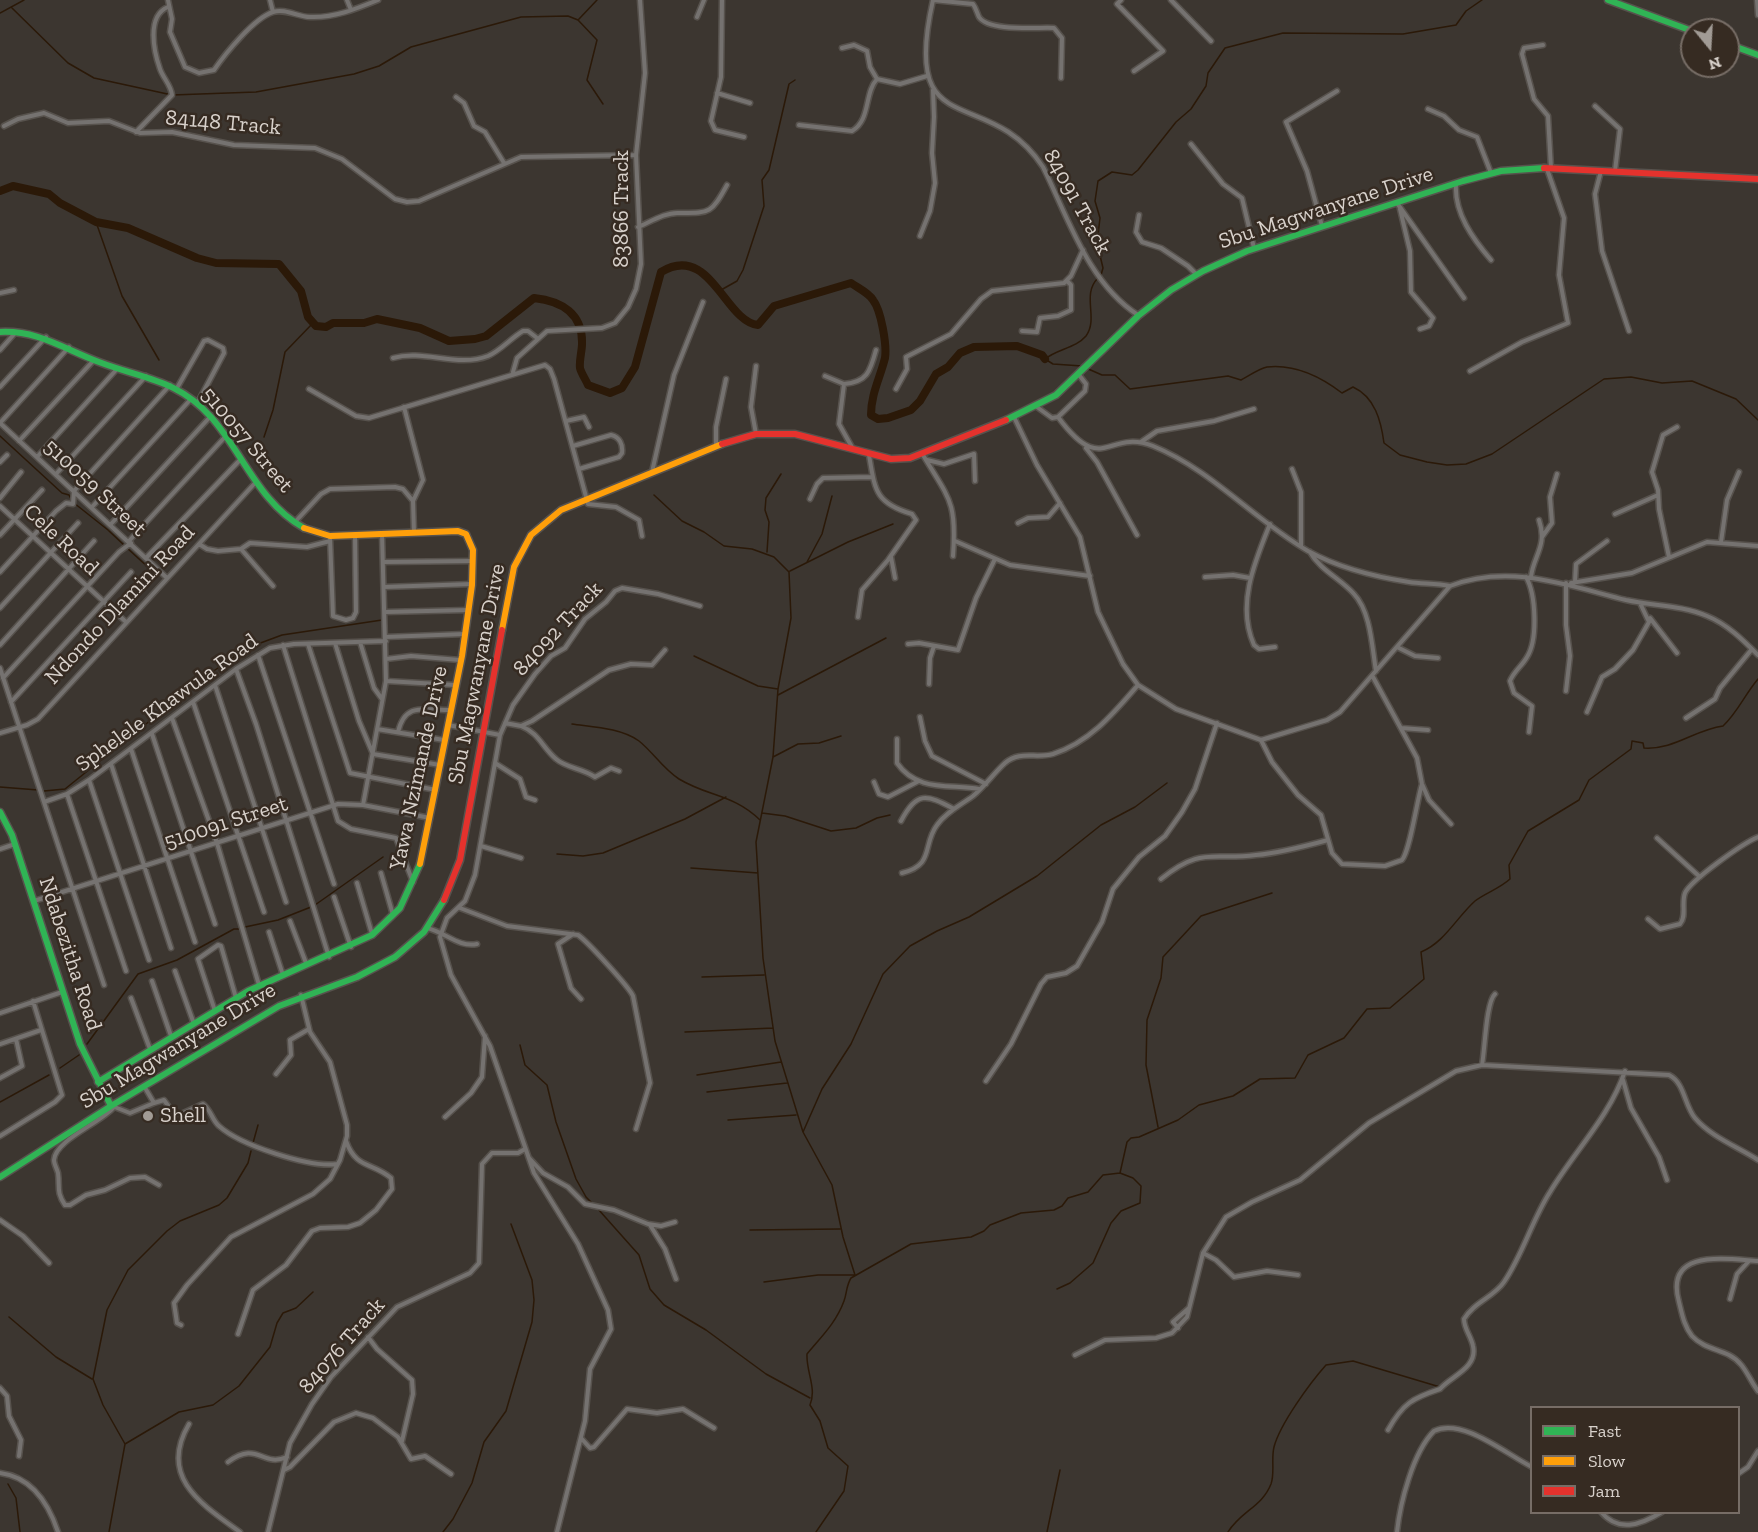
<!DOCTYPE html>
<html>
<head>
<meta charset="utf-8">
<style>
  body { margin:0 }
  #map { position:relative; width:1758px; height:1532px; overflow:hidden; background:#3c3630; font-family:"Zilla Slab",serif }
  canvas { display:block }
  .legend { position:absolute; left:1530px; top:1406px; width:210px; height:108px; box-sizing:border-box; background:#362b22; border:2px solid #776d66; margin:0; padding:8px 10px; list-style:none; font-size:18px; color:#d8d1cb }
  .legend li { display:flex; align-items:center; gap:12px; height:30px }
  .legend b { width:30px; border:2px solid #776d66 }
  .north { position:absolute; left:1680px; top:18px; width:60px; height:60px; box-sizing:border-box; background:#362b22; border:2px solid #776d66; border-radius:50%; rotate:162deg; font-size:16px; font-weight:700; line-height:24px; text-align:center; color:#d8d1cb }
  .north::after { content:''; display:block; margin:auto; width:21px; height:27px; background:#a19b95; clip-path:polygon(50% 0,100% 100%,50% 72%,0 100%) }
</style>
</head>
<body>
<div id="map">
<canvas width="1758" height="1532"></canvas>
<ul class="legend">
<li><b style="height:8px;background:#30b455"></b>Fast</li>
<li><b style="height:8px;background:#ff9f0a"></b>Slow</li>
<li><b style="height:8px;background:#e5322d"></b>Jam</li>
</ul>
<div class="north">N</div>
</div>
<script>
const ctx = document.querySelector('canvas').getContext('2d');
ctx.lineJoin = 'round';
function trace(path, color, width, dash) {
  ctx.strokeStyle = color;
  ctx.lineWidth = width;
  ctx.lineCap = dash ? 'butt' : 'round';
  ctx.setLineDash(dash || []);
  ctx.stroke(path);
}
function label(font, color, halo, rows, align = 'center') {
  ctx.font = font + ' "Zilla Slab",serif';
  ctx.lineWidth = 5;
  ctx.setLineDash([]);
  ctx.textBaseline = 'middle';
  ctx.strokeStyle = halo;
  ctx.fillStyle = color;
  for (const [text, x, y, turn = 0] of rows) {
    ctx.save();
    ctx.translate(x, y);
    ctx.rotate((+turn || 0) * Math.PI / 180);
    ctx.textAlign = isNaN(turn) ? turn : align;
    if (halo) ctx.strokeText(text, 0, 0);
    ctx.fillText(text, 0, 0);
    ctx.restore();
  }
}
trace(new Path2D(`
  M12 8 68 63 94 78 172 95 256 92 354 74 379 66 411 47 521 17 568 16 578 20 597 40 587 80 603 104
  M0 13 24 0
  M579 19 597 0
  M96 222 122 296 159 360
  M1101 275 1103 268 1097 243 1100 218 1095 201 1098 181 1112 172 1132 175 1138 170 1176 122 1191 109 1206 86 1208 73 1225 48 1283 33 1403 34 1456 25 1466 11 1482 0
  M721 290 737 281 743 270 764 206 762 180 769 170 789 84 795 80
  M1082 366 1053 364 1045 359C1057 349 1076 348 1086 336 1099 318 1081 295 1098 278
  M1086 368 1102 375H1115L1130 389 1228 376 1241 380C1249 376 1258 369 1267 367 1294 364 1321 377 1342 393L1353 387C1375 397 1381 421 1384 443L1400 455 1427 462 1447 465 1466 464 1492 454 1604 379 1631 377 1662 383 1692 381 1736 399 1758 420
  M0 436 62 493 69 495 72 501
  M264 437 273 410 285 352 313 323
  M654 495 682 521 704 532 724 546 752 549 774 557 789 572 791 618 778 689 773 757 756 842 763 958 775 1041 803 1132 832 1185 843 1237 855 1275H818L764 1282
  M74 503 108 530
  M109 531 125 546
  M127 548 150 569
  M767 552 769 522 765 510 766 498 781 474
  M807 562 822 534 832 496
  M790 571 848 542 893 524
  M694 656 758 686 778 689
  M778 695 886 638
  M572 724C593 727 621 728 639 741 653 752 663 769 679 779 709 797 733 794 760 820
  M773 757 798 744 819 743 841 736
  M0 787 38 790
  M44 791 65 789 202 679 247 648 282 635 382 620
  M762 813 785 816 831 831 856 828 877 818 890 815
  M557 854 583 856 603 853 685 819 726 797
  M691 868 758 873
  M315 905 383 857
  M245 927 278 920 311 907
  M702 977 764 975
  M685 1032 773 1028
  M87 1044 138 974 177 960 234 929H240
  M520 1045 525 1065 547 1085 556 1122 576 1179 586 1197 593 1204
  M60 1068 79 1055
  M697 1075 781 1062
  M707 1092 787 1083
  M0 1102 49 1075
  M728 1120 796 1115
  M1158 1127 1146 1065 1147 1020 1161 978 1163 957 1201 916 1272 893
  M803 1132 822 1089 851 1044 883 974 910 946 937 931 969 917 1037 876 1101 825 1135 807 1167 783
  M253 1143 258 1125
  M598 1209 639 1255 650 1289 664 1305 706 1330 766 1374 810 1398
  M750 1230 840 1229
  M1057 1289 1070 1283 1093 1263 1111 1223 1121 1211 1140 1203 1141 1186 1133 1178 1120 1173
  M9 1317 56 1357 92 1379
  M125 1444 103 1405 93 1379 107 1310 128 1270 167 1231 180 1221 219 1205 227 1198 248 1163 251 1151
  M8 1484 16 1498 20 1532
  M109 1532 125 1444 179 1412 213 1405 239 1386 270 1347 277 1323 283 1313 296 1308 313 1292
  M443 1532 453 1519 472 1483 484 1442 506 1411 532 1322 534 1300 532 1280 511 1224
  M816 1532 844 1491 848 1466 828 1448 820 1421 810 1405C817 1388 806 1372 807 1354 821 1337 836 1323 844 1301 847 1293 846 1286 851 1278L911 1244 971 1237 984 1231 990 1225 1021 1213 1054 1210 1062 1206 1068 1198 1088 1192 1103 1175 1120 1173 1127 1142 1131 1138 1139 1137 1178 1120 1199 1105 1233 1096 1260 1079 1295 1078 1308 1055 1344 1038 1367 1009 1390 1008 1424 979 1421 952C1444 943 1457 917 1475 901 1485 893 1499 889 1510 879L1509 865 1528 831 1579 800 1589 780 1631 749 1632 741 1643 743 1644 748C1674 750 1694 730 1723 726 1738 712 1745 694 1758 679
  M1047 1532 1060 1470
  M1228 1532C1241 1511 1262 1507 1271 1484 1275 1473 1271 1459 1274 1447 1280 1424 1310 1383 1326 1365L1353 1361 1440 1387`), '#2b1908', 1.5);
trace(new Path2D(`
  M0 191 13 186 49 194 60 203 96 222 128 228 197 258 216 263 279 264 301 291 308 317 316 326 326 327 333 323H364L377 319 420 328 449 341 475 339 486 336 534 298C562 301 583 314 582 344 582 351 579 361 580 368 581 373 586 380 588 385L610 393 622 388 635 367 661 272C710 242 725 322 758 325L774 306 851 283C858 288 869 293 873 300 881 310 887 345 885 358 880 378 871 394 871 415L878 419 888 418 911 410 920 401 936 374 948 367 960 353 974 347 1017 346 1042 355 1045 359`), '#2b1908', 8);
const street = new Path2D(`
  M168 0 172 19 170 32 185 67 199 73 214 70C225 54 254 18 273 12 285 8 298 17 310 17 334 18 356 9 378 0
  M270 0 273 12
  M347 0 351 10
  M722 0 721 77 711 121 715 130 744 137
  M933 0C900 147 987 82 1043 167 1068 217 1088 283 1138 315
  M933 0 973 4C976 8 977 13 979 17 989 32 1038 27 1054 28L1062 38 1061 78
  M1121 0 1117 4 1163 51 1134 71
  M1171 0 1211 41
  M1757 0 1758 15
  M697 17 704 0
  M1543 45 1524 48 1522 54 1534 99 1548 116 1551 168
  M842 48 854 45 867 51 870 67 877 79
  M717 93 750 103
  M456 97 464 103 474 126 485 132 504 163
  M1595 106 1620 129 1615 171
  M1428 109 1444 116 1459 130 1477 137 1491 173
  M799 125 852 131C871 120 864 93 877 79L900 84 927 76
  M4 126 18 119 44 113 68 123 109 121 140 133 172 132 234 145 315 148 342 159 395 199 407 202 419 201 521 157 636 155
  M136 132 172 95C171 85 163 78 160 69 154 52 146 16 168 7
  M1191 144 1223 184 1242 198 1254 248
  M1601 171 1595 194 1602 251 1629 331
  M1456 184C1454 213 1473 239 1491 260
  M1397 203 1464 298
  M1400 209 1410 251 1411 292 1433 318 1429 326 1420 329
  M1139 215 1136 232 1142 242 1161 248 1188 266 1196 274
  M1322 226 1307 171 1286 122 1337 91
  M638 227C650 222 666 212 679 213 710 213 711 214 727 185
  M920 236 930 211 935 183 932 153 934 117 933 90
  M0 293 14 290
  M1022 331 1037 332 1040 318 1058 316 1071 310V285L1068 282
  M0 350 16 332
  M393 358C424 349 457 368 488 356 500 351 511 338 523 331H528L537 338
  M1470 371 1522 342 1568 323 1559 275 1564 218 1547 169
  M513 372 517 358 547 331 602 328 615 323 628 307 636 289 641 264 636 155 645 73 640 0
  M825 376 844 384 839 424 853 449
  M844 384C867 382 870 372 876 350
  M0 387 46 337
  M177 388 204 341 208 340 223 348 224 353 197 404
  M309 389 356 416 369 418 545 365 550 369 554 379 588 504 616 507 639 520 642 536
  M896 389 907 369 906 357 951 334 981 299 992 291 1064 283 1071 276 1083 250
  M404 407 423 480 413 501 414 533
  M1037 407 1052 418 1058 417C1103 478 1107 428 1153 446 1212 470 1254 520 1308 551 1337 567 1376 577 1409 582 1423 584 1436 583 1450 586
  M1014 417 1037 465 1080 537 1098 612 1123 664 1138 685 1176 709 1261 740 1327 720 1340 712 1450 586C1510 563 1569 586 1626 600 1653 606 1681 605 1707 616 1727 624 1743 640 1758 655
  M1058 417 1085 391 1086 384 1079 375
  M566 421 584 417 589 427
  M0 423 167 578
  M0 423 69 347
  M756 434 751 407 756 366
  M19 441 94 360
  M1141 442 1157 431 1214 421 1254 409
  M573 446 611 435C620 437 623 445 622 453L619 457 579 469
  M716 446V427L726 379
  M1086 448 1097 462 1137 535
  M923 455C949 499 957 501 953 556
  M37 457 117 369
  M927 460 944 464 974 454 975 481
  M0 462 7 455
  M1292 469 1301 492V546
  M652 472 674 375 703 302
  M56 474 146 376
  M0 498 21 472
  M810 499 817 484 823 478 873 477
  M0 506 126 622
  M92 507 191 399
  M1615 514 1658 495
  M295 522 321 494 330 489 395 487 403 489 413 501
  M1018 523 1028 518 1048 517 1060 503
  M111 524 210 417
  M1270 524C1255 561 1236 605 1254 645L1259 649 1275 647
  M0 535 42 490
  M330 537 333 616 346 620 353 618 356 612 355 535
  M1542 537 1552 523 1550 497 1557 474
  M129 541 224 438
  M955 541 1010 565 1090 576
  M1721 542 1727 500 1739 472
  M199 544 207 549 218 551 241 549 250 543 307 547 330 541
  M241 549 273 586
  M1310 552C1320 570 1341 579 1354 594 1371 612 1372 648 1376 671
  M891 557 895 578
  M1669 557 1659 509 1658 490 1652 472 1663 435 1677 427
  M146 558 239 461
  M383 562 473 561
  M0 572 56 511 66 503 73 504 74 491 170 385
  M1205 577 1233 575 1250 578
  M1526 577C1536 594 1538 640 1527 657 1522 666 1514 671 1510 681L1514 693 1532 706 1529 732
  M1531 577C1533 556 1548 546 1539 520
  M1575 582 1576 564 1607 541
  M1571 583 1632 573 1707 542 1758 546
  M384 587 472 584
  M0 608 78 523
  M385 612 469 610
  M858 617 862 590 888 560 916 520 912 514C875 503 875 490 869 455
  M1650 618 1677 653
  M385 637 465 634
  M360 642 374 688 382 699
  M335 643 359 721 373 754 440 765
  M308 644 350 773 436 790
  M908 644 919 643 958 650 976 598 995 559
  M0 645 94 541
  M283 645 338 821 351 829 396 838 413 882
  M1397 647 1415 656 1438 658
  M258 655 334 884
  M386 659 411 656 460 660
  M0 668 104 985
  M236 669 256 724 329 957
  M1373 677 1417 758 1422 784 1429 800 1451 824
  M3 678 119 552 131 543
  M386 681 455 685
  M929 684 930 658 934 646
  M215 685 286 902
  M1566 691 1570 656 1566 625V583
  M11 702 131 572
  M193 702 264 912
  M1587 712 1602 677 1615 669 1633 650 1649 622 1640 603
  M920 717 925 741 932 756 986 784
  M172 718 217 843 259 985
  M1686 718 1715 699 1720 688 1752 649
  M505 723 521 726 532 721 609 670 631 664 652 665 665 650
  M448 725 500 735 475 875 465 901 447 918 440 937 451 975 490 1046 534 1173 578 1244 608 1310 611 1329 590 1369 585 1421 557 1532
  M521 726C539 733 542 747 556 759 566 768 582 768 595 777L611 768 619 771
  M1401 728 1428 730
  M377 729 444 740
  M398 732C405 702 424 710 450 710
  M0 733 27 725 38 719 255 483
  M152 734 215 924
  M500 735 513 705 535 674 551 656 565 648 585 619 606 602 615 591 622 588 658 594 700 606
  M897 739V763C917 792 949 784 979 789
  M1261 740 1272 762 1298 795 1321 815 1332 853 1342 864 1385 866 1402 860C1410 851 1417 800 1422 784
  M131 749 195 942
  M495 763 520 779 526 797 535 800
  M111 764 171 948
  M89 780 149 960
  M874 782 879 794 888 797 917 782
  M67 794 126 971
  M44 802 67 794 89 780 236 669 270 648 294 644 386 641
  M363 805 386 681 382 534
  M901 821C917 791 926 794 954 809
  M1657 838 1700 877
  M481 846 521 858
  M0 849 15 844
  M381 873 393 915
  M902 873C935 865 922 845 937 825 946 812 961 805 973 796 985 786 994 773 1005 763 1020 750 1036 759 1053 754 1090 742 1113 714 1138 685
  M1161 879C1202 846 1211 861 1256 855 1280 853 1306 846 1328 840
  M357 883 372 934
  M334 897 351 947
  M34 901 338 804 363 805 430 818
  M460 908 507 926 578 935C587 941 629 987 633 996L650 1083 636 1129
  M1648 919 1660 929 1680 924C1687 916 1681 904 1685 893 1691 880 1743 843 1758 837
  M290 921 306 963
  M427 928C445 932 459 948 477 944
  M269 932 282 972
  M573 934 558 944 571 988 581 999
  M175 971 194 1024
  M152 981 171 1036
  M131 998 150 1049
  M215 1011 198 959 218 945 221 946 236 998
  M0 1013 62 992
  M0 1044 41 1030
  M1482 1065C1485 1049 1486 1002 1495 994
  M276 1074 291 1055 290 1040 309 1029
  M0 1078 22 1066 16 1039
  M1623 1080 1631 1108 1659 1157 1667 1180
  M986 1081 1011 1044 1041 984 1047 977 1066 973 1077 966 1102 922 1113 889 1139 857 1165 836 1182 812 1195 789 1217 723
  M154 1103 164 1100 174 1114 179 1115 203 1104C211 1110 212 1120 219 1126 240 1145 309 1168 337 1164
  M112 1106 130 1113 154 1103 144 1086
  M114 1107C101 1123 55 1140 54 1160 54 1164 57 1169 58 1173 60 1187 56 1192 65 1205H70L86 1195 105 1190 130 1178 145 1177 159 1185
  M445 1117 471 1093 482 1077 485 1036
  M0 1136 55 1102 62 1095 33 1001
  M529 1158 543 1173 568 1187 585 1204 614 1210 648 1224 661 1226 675 1222
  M0 1220 23 1236 49 1263
  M650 1225 665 1249 676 1279
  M1203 1253 1216 1260 1234 1277 1267 1271 1298 1275
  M1758 1261C1726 1259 1664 1248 1679 1302 1682 1314 1684 1326 1692 1336 1702 1347 1717 1349 1729 1355 1745 1363 1748 1378 1758 1391
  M1730 1299 1737 1274 1749 1261
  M181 1325 177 1323 174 1303 187 1285 231 1237 313 1194 330 1179 340 1160 347 1136V1125L330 1062 310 1032 301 995
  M1178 1328 1173 1322 1189 1308
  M238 1334 253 1290 286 1265 312 1231 320 1228 348 1227 360 1223 376 1210 392 1189 391 1178C372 1162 356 1169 346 1141
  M368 1337 377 1349 412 1380 413 1394 402 1441
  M1075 1355 1105 1340 1156 1338 1172 1333 1187 1317 1203 1253 1226 1217 1252 1202 1300 1180 1369 1123 1456 1071 1482 1065 1669 1075C1685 1083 1684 1105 1695 1118 1711 1137 1738 1147 1758 1160
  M0 1388 7 1396 9 1416 21 1440 19 1456
  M189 1424C158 1477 201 1504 240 1532
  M1388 1430C1403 1403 1413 1398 1440 1389 1451 1376 1478 1368 1473 1346 1471 1336 1464 1329 1464 1319 1474 1302 1494 1297 1504 1282 1523 1254 1532 1220 1550 1192 1574 1152 1610 1116 1625 1071
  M581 1438 590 1448 594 1447 627 1409 657 1413 683 1409 714 1428
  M228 1462C258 1440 262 1468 287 1457
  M284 1470 290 1467 334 1422 356 1413 373 1418 398 1437 411 1459 425 1456 451 1474
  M0 1473C32 1477 49 1505 58 1532
  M1738 1474 1748 1467 1758 1451
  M1601 1512C1618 1532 1639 1526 1662 1512
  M268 1532 290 1443 312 1404 331 1377 397 1307 470 1273 479 1263 482 1164 492 1153H518L525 1149
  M1397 1532C1400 1503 1413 1452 1434 1431 1462 1417 1506 1454 1532 1467`);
const fast = new Path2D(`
  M1608 0 1692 31
  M1728 44 1758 55
  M0 332C38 330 64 349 99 362 143 379 177 379 211 417 243 453 259 503 304 528
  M1006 420 1056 395 1138 316 1171 290 1203 271 1247 251 1463 181 1501 171 1544 168
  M0 812 12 835 80 1044 111 1106
  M98 1082 248 991 372 935 400 908 420 864
  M0 1177 111 1106 279 1006 357 977 395 957 424 932 444 900`);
const slow = new Path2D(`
  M304 528 330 536 458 531 466 534 473 550 472 585 462 656 420 864
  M502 630 514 567 531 535 561 510 722 444`);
const jam = new Path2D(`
  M1544 168 1758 179
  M722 444 756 434H795L891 459 910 458 1006 420
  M444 900 460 860 502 630`);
trace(street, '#57524d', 7);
trace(fast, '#57524d', 9);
trace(slow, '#57524d', 9);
trace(jam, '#57524d', 9);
trace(street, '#757270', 4);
trace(fast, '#30b455', 6);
trace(slow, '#ff9f0a', 6);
trace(jam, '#e5322d', 6);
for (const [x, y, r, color] of [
  [148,1116,6,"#a19b95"]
]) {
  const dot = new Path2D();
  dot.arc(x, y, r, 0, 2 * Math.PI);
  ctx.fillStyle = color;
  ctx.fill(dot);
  trace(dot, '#362b22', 2);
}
label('22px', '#d8d1cb', '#362b22', [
  ["84148 Track",223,123,5],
  ["84091 Track",1077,202,61],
  ["Sbu Magwanyane Drive",1326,208,-18],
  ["83866 Track",622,209,-90],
  ["510057 Street",247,440,50],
  ["510059 Street",95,488,43],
  ["Cele Road",61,540,43],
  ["Ndondo Dlamini Road",120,605,-47],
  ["84092 Track",558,629,-47],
  ["Sbu Magwanyane Drive",477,674,-79],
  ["Sphelele Khawula Road",167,703,-36],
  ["Yawa Nzimande Drive",419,768,-78],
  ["510091 Street",226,823,-18],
  ["Ndabezitha Road",70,954,72],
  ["Sbu Magwanyane Drive",178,1046,-31],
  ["84076 Track",342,1346,-49]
]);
label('22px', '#d8d1cb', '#362b22', [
  ["Shell",160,1116]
], 'left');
</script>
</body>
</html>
